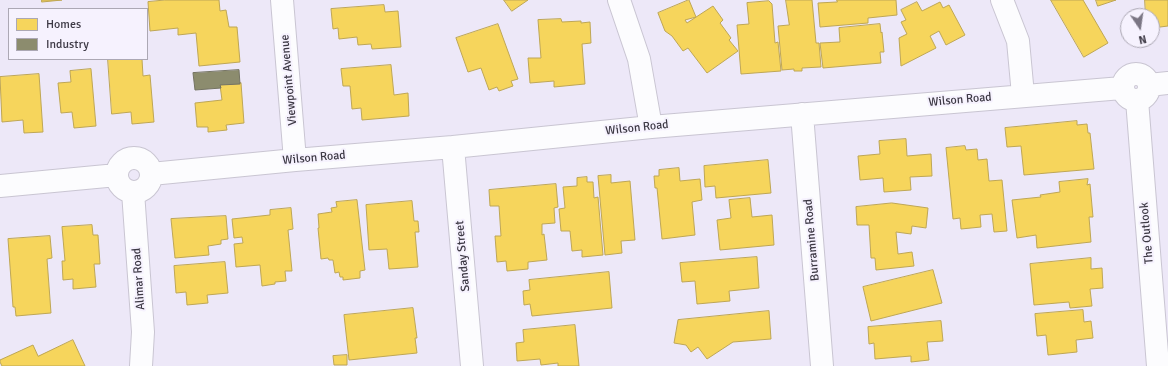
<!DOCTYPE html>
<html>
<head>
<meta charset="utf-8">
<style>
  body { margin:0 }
  #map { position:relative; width:1168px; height:366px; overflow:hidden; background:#ede8f8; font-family:Signika,sans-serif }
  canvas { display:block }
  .legend { position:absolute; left:8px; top:8px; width:140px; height:52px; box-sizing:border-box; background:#f6f2fe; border:1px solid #aca8b4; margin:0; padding:5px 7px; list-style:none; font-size:12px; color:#3d3945 }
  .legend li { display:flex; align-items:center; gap:8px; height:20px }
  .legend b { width:20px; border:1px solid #aca8b4 }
  .north { position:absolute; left:1120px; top:8px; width:40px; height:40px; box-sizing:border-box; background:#f6f2fe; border:1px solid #aca8b4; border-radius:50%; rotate:167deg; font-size:11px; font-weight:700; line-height:16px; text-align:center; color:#3d3945 }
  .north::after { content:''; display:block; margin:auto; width:14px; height:18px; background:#7b7684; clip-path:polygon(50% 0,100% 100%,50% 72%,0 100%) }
</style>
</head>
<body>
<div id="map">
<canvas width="1168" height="366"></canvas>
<ul class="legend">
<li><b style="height:11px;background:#f6d55c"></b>Homes</li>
<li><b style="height:11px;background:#8c8c6e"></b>Industry</li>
</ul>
<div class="north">N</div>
</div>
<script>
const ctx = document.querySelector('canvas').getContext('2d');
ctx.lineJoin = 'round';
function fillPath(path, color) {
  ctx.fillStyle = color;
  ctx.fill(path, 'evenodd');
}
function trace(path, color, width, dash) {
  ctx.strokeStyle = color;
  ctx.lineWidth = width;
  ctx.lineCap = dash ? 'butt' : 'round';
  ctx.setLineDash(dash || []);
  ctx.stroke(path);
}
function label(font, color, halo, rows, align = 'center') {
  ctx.font = font + ' Signika,sans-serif';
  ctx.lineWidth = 4;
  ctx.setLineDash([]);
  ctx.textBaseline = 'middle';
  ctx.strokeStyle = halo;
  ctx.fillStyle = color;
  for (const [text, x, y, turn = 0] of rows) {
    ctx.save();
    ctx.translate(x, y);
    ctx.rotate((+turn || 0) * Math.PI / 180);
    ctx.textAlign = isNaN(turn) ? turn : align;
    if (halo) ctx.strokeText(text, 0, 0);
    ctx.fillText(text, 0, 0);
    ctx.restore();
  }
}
const homes = new Path2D(`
  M42 0H62L42 2Z
  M165 0H219L220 11 226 10 229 27H237L240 62 199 66 196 33 178 35V28L150 31 148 2Z
  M504 0H528L512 11Z
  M689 0 696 17 685 20 687 23 713 6 723 20 720 23 731 38 729 40 738 51 707 73 688 48 683 51 672 36 665 31 658 13Z
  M786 0H812L816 43H819L821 67 802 68V71H794V69L782 70 778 26 789 25Z
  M837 0H896L897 15 868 18V23L820 27 818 3 837 2Z
  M1051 0H1083L1108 43 1084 57Z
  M1096 0H1116L1098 6Z
  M1145 0H1168V26L1152 28V16H1146Z
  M769 1 772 4 775 43 778 42 781 71 741 74 737 25 749 24 747 3Z
  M917 2 922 11 940 2 943 8 949 5 965 35 946 45 939 31 930 36 936 48 901 66 899 38 907 34 901 22 906 20 901 10Z
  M384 5 385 12 398 11 401 47 372 49 371 44 358 45 357 37 339 39 338 28 333 29 331 9Z
  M561 19 562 22 581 21V23L590 22 591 43 582 44 585 84 554 87V81L530 83 528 58H541L538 20Z
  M498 24 518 79 511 81 513 86 499 91 497 87 489 90 481 68 468 72 456 38Z
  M880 24 881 33 882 32 884 52H880L881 63 823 68 820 43 840 42 839 28Z
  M108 59H142L143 76 150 75 154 122 132 124 131 112 112 114Z
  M391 65 394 95 408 93 409 116 362 120 361 108 352 109 350 86H343L341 69Z
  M91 69 96 126 74 128 72 112 61 113 58 83 71 82 70 71Z
  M39 74 43 132 24 133 23 120 2 122 0 77Z
  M241 83 244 123 226 125 227 130 208 132V127H197L195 103 222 100 220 85Z
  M1077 121V125L1087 124 1088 133H1090L1094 169 1024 175 1021 146 1007 147 1005 128Z
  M906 139 907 156 931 154 932 176 910 177 911 190 884 192 883 178 860 180 858 156 880 154 879 141Z
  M965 146 966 150 977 149 978 160 987 159 989 181 1002 180 1007 231 994 232 992 214 980 215 981 227 961 229 960 218 953 219 946 148Z
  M768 160 771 193 716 198 715 186 705 187 704 166Z
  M679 168 680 181 700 179 702 200 692 202 695 235 662 239 657 188H655L654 176H659V170Z
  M611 175V183L630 181 635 240 621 241 622 253 605 255 598 176Z
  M587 177V182H593L594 198 598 197 603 255 582 257V250L572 251 570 231H561L559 209 565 208 563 187 577 186V178Z
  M1088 179 1087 185 1090 184 1093 217H1089L1091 242 1037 248 1036 235 1017 238 1012 200 1041 197 1040 195 1060 192 1059 182Z
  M556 184 558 207 554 208 555 223 542 224V235L544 234 547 260 528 262V269L507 271 506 261 497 262 495 236H501L499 206H490L489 190Z
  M750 198 752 217 772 215 774 245 720 250 717 220 731 218 729 200Z
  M357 200 365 270 360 271V278L343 280V277H340L339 272 335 273 333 260H329L328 258 321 259 318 228H319L318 214 332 212 331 208 337 207 336 202Z
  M412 201 414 221H418L419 232H415L418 267 389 269 387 249 369 250 366 205Z
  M892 203 928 208 926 228 912 226 911 234 896 232 898 254 912 252 914 266 876 270 875 258H871L869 225H857L856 207Z
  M291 208 293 229 288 230 292 271H285L286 281 275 282V284L262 286 260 265 236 267 234 244 243 243 242 237 234 238 232 219 270 215V210Z
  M226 216 228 239 221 240V244L208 246 209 255 175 258 171 219Z
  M92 225 93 235H98L100 264H94L96 287 73 289V279L63 280 62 261H65L62 227Z
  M50 236 52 258 47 259 51 313 16 316 15 307H13L8 239Z
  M757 257 759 288 729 291 730 301 697 304 695 281 682 282 680 263Z
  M1091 258V269L1102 268 1103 288 1090 289 1092 306 1070 308 1069 302 1034 305 1030 264Z
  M225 262 228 293 207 295 208 303 187 305 186 292 176 293 174 266Z
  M933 270 942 303 871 321 863 287Z
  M609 272 612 308 532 316 530 304 524 305 523 291 530 290 529 280Z
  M413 308 417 338H415L417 353 349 360 344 315Z
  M1083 310 1084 322 1091 321 1093 338 1076 340 1077 352 1048 355 1046 335 1037 336 1035 314Z
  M769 311 771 339 733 342 707 359 698 347 691 352 686 345 674 343 678 320Z
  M941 321 943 341 927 342 929 360 911 362V356L875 359 874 343 869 344 868 327Z
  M575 325 579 366H558V363L541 365 540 359 517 361 516 343 524 342 523 330Z
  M73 340 85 366H2L0 362V360L33 345 38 356Z
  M347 355V365H334L333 356Z`);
fillPath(homes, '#f6d55c');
trace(homes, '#bea655', 1);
const industry = new Path2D(`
  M239 70 240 84 220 85 221 88 195 90 193 73Z`);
fillPath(industry, '#8c8c6e');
trace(industry, '#747362', 1);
const street = new Path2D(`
  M282 0 295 160
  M619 0 639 59 651 127
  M1002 0 1018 41 1023 95
  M1123 87a13 13 0 1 1 26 0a13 13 0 1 1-26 0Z
  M1149 85 1168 83
  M1137 100 1158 366
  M802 114 822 366
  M453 147 472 366
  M117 175a17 17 0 1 1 34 0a17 17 0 1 1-34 0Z
  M151 174 295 160 453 147 651 127 1122 88
  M0 186 117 175
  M133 192 143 332 141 366`);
trace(street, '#c9c5d2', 24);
trace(street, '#fcfcfe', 22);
label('12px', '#3d3945', '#f6f2fe', [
  ["Viewpoint Avenue",289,80,-95],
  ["Wilson Road",960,100,-5],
  ["Wilson Road",637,128,-6],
  ["Wilson Road",314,158,-5],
  ["The Outlook",1147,233,-95],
  ["Burramine Road",812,240,-95],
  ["Sanday Street",463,256,-95],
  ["Alimar Road",139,279,-94]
]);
</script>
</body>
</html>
